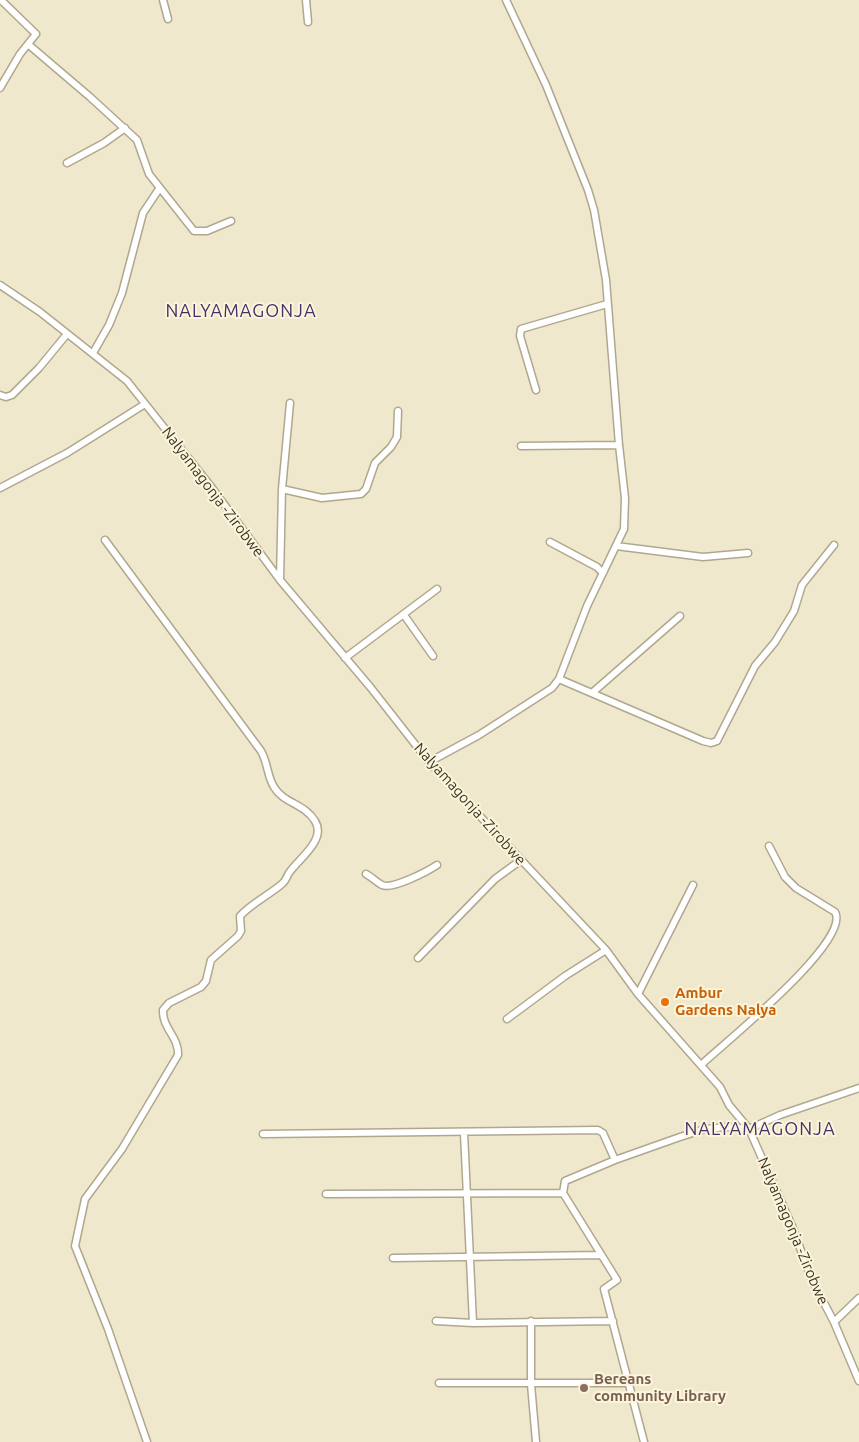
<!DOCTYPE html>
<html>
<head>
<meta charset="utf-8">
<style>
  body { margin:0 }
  canvas { display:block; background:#efe8cc }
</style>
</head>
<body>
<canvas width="859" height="1442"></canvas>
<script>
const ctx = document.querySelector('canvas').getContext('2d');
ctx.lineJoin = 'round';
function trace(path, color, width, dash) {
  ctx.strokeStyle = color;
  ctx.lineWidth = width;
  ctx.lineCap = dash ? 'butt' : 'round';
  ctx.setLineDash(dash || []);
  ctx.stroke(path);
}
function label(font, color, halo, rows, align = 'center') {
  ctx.font = font + ' Ubuntu,sans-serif';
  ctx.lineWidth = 4;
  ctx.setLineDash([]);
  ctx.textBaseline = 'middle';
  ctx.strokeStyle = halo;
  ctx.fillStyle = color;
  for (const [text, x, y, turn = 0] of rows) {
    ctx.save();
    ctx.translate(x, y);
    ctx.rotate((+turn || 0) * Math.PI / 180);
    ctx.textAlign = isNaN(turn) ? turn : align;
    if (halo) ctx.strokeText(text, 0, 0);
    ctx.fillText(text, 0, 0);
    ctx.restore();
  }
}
const minor = new Path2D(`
  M163 0 168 19
  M306 0 308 22
  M29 45 90 97 137 140 149 174 194 231H207L231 221
  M0 88 20 54 36 34 1 0
  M67 163 104 143 125 128
  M0 285 40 312 127 381 209 484 280 580 371 688 429 762 606 950 638 994 720 1087 729 1105 749 1129 792 1226 811 1278 834 1322 859 1381
  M93 353 109 325 122 293 143 213 159 189
  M536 390 520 336 521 329 607 304
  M0 395 6 397 12 395 39 368 67 334
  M521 446 619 445
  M0 488 67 453 145 404
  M282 489 322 498 361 494 366 489 375 463 391 447 397 437 398 411
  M105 540 261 751C268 763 267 776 274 787 283 803 305 804 315 821 327 840 298 859 289 873 287 876 286 880 283 883 271 894 253 902 240 916L241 931 238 936 211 960 206 981 201 987 169 1003 163 1010C162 1028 179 1037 178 1055L122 1149 85 1199 75 1246 108 1329 147 1442
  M550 542 597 567 603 573
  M616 546 703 557 748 553
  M280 580 282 489 290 403
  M404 615 433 656
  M345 658 437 589
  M559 679 703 741 711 743 717 741 755 666 775 642 794 611 802 585 834 545
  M592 693 680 616
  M429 762 479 735 552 688 559 679 587 606 624 529 625 498 619 445 606 280 594 210 588 190 546 85 506 0
  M366 874C372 877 376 882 382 885 392 890 428 871 437 865
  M418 958 495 879 521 860
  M638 994 693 885
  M507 1019 565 976 606 950
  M701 1065C723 1044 852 941 835 912L796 888 785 877 769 846
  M464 1133 473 1323
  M263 1134 598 1130 603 1133 615 1160
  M326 1194 563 1193
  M393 1258 601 1255
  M436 1321 473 1323 613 1321
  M531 1321V1384L536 1442
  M834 1322 859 1298
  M439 1383H629
  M644 1442 604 1289 617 1280 563 1193 565 1181 615 1160 680 1137 705 1129 727 1127 749 1129 780 1115 859 1088`);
trace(minor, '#afa88e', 9);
trace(minor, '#fff', 6);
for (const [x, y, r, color] of [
  [665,1002,5,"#e8710a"],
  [584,1388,5,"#8d6e63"]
]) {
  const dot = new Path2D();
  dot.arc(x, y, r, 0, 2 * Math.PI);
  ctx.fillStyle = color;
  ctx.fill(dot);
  trace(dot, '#fdf5d9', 2);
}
label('15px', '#37342a', '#fdf5d9', [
  ["Nalyamagonja -Zirobwe",213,492,53],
  ["Nalyamagonja -Zirobwe",470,804,48],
  ["Nalyamagonja -Zirobwe",793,1231,67]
]);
label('bold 15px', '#c56008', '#fdf5d9', [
  ["Ambur",675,993],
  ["Gardens Nalya",675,1010]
], 'left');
label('bold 15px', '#785e54', '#fdf5d9', [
  ["Bereans",594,1379],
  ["community Library",594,1396]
], 'left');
ctx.letterSpacing = '1px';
label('18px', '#46306b', '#fdf5d9', [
  ["NALYAMAGONJA",241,311],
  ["NALYAMAGONJA",760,1129]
]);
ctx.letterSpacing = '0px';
</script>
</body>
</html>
